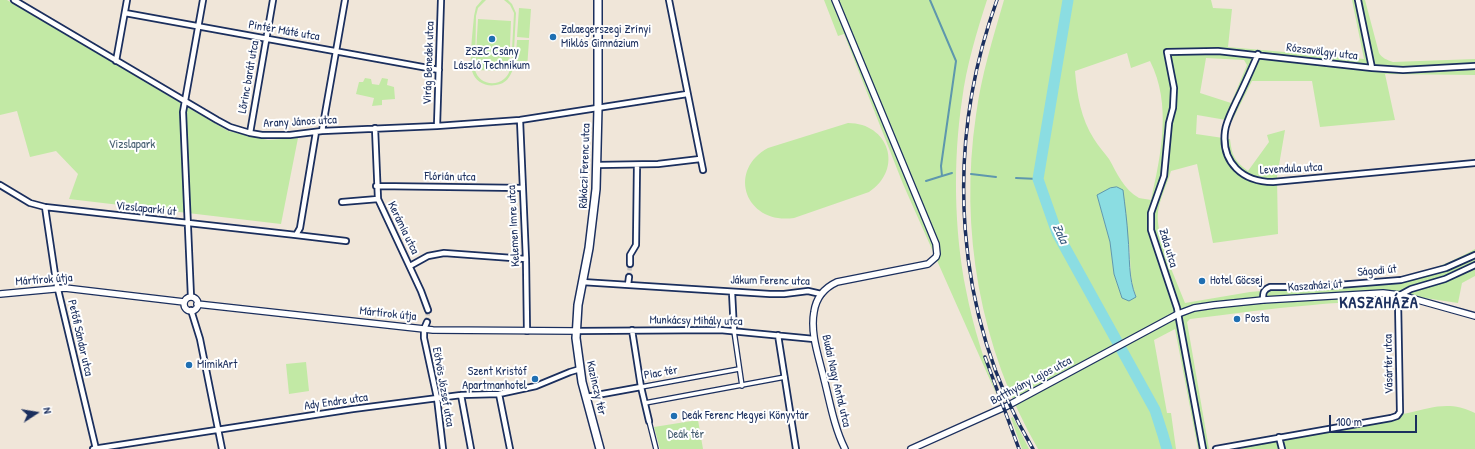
<!DOCTYPE html>
<html>
<head>
<meta charset="utf-8">
<style>
  body { margin:0 }
  #map { position:relative; width:1475px; height:449px; overflow:hidden; background:#f0e6d9; font-family:"Patrick Hand",sans-serif }
  canvas { display:block }
  .north { position:absolute; left:16px; top:393px; width:40px; height:40px; -webkit-text-stroke:3px #fff; paint-order:stroke; rotate:78deg; font-size:11px; font-weight:700; line-height:16px; text-align:center; color:#1b2f5e }
  .north::after { content:''; display:block; margin:auto; width:14px; height:18px; background:#1b2f5e; clip-path:polygon(50% 0,100% 100%,50% 72%,0 100%) }
  .scale { position:absolute; left:1329px; top:415px; width:88px; height:18px; box-sizing:border-box; border:2px solid #1b2f5e; border-top:0; padding-left:5px; font-size:12px; line-height:14px; white-space:nowrap; color:#1b2f5e; -webkit-text-stroke:3px #fff; paint-order:stroke }
</style>
</head>
<body>
<div id="map">
<canvas width="1475" height="449"></canvas>
<div class="north">N</div>
<div class="scale">100 m</div>
</div>
<script>
const ctx = document.querySelector('canvas').getContext('2d');
ctx.lineJoin = 'round';
function fillPath(path, color) {
  ctx.fillStyle = color;
  ctx.fill(path, 'evenodd');
}
function trace(path, color, width, dash) {
  ctx.strokeStyle = color;
  ctx.lineWidth = width;
  ctx.lineCap = dash ? 'butt' : 'round';
  ctx.setLineDash(dash || []);
  ctx.stroke(path);
}
function label(font, color, halo, rows, align = 'center') {
  ctx.font = font + ' "Patrick Hand",sans-serif';
  ctx.lineWidth = 4;
  ctx.setLineDash([]);
  ctx.textBaseline = 'middle';
  ctx.strokeStyle = halo;
  ctx.fillStyle = color;
  for (const [text, x, y, turn = 0] of rows) {
    ctx.save();
    ctx.translate(x, y);
    ctx.rotate((+turn || 0) * Math.PI / 180);
    ctx.textAlign = isNaN(turn) ? turn : align;
    if (halo) ctx.strokeText(text, 0, 0);
    ctx.fillText(text, 0, 0);
    ctx.restore();
  }
}
fillPath(new Path2D(`
  M0 0H7L228 131 268 140 298 138 281 224 69 199 78 174 56 151 30 157 17 111 0 115Z
  M482 0H486L478 8 476 16 475 69 478 19 511 21 509 71 475 70C478 82 493 88 504 79 508 76 509 72 511 68L514 13 510 5 504 0H508L512 4 516 13 513 69C510 77 506 84 496 85 486 87 475 82 472 71 469 60 473 29 474 16L476 7Z
  M824 0H987C977 31 966 67 962 100 953 160 954 230 966 290 973 327 985 363 998 398L903 184 844 34 838 36Z
  M1004 0H1211L1213 8 1232 9 1228 47 1364 59 1352 0H1365L1379 53C1382 58 1387 60 1393 62L1475 59V75L1385 74 1395 120 1320 127 1312 81H1252L1232 121 1197 115 1196 134 1230 139C1232 156 1234 160 1248 171L1269 142 1267 135 1285 130 1277 177 1278 234 1213 243 1197 164 1171 171C1167 184 1160 198 1158 212 1155 236 1176 279 1185 303L1250 292 1389 279C1422 274 1446 265 1475 249V276L1462 283 1458 303 1418 297 1413 309C1376 299 1350 302 1313 305 1272 308 1231 314 1190 319L1187 322 1209 449 1408 413C1434 407 1450 401 1475 413V449H1198L1175 329 1154 340 1167 413H1171L1176 449H1038C980 348 959 230 976 115 981 76 993 38 1004 0ZM1127 53 1131 68 1150 61C1172 104 1161 155 1151 200 1148 199 1142 199 1139 198 1124 190 1117 173 1109 159 1104 152 1098 146 1094 139 1081 119 1077 95 1075 71ZM1206 58 1244 60 1247 65 1231 103 1200 93ZM1097 195C1102 203 1127 232 1128 238 1132 258 1128 278 1136 296L1122 298 1114 274 1110 242Z
  M519 8 531 9 529 38 517 37Z
  M517 40H529L527 69 515 68Z
  M365 78 371 79 372 84 379 85 382 78 388 79 387 85 394 87 395 99 382 100V105L372 106 374 98 356 94 359 82H363Z
  M848 123C889 123 904 169 869 192L794 218C746 225 726 171 768 148Z
  M306 362 309 391 289 394 286 364Z
  M1013 417 1029 449H1022L1011 418Z
  M698 420 703 449H660L654 427Z`), '#c2e9a5');
const water = new Path2D(`
  M1117 187 1123 190C1125 206 1127 221 1128 237 1130 257 1128 278 1136 297L1129 301 1122 298 1114 274 1110 242 1097 195 1110 188Z`);
fillPath(water, '#8bdde2');
trace(water, '#5e97ad', 1);
trace(new Path2D(`
  M930 0 956 61 941 166 942 176 952 173
  M971 174 996 177
  M1016 178 1038 179
  M926 181 942 176`), '#5e97ad', 2);
trace(new Path2D(`
  M1068 0 1038 179 1057 233 1155 410 1163 435 1167 449`), '#8bdde2', 11);
trace(new Path2D(`
  M629 277 630 264
  M427 322 428 310`), '#c5c1c0', 4.5, [4.5, 2]);
const pedestrian = new Path2D(`
  M734 331 742 386
  M641 387 739 369
  M645 403 785 377
  M649 421 656 449`);
const minor = new Path2D(`
  M14 0 217 120 230 127 250 133 262 135H290L322 131 437 126 520 120 687 94
  M669 0 703 170
  M1358 0 1372 68
  M125 13 439 70
  M1258 54C1251 70 1244 86 1236 102 1232 111 1226 122 1225 131 1221 163 1243 182 1273 182L1475 163
  M116 61 127 0
  M520 120 526 259 527 331
  M437 126 441 0
  M375 128 378 199 421 291 428 310
  M322 131 345 0
  M250 133 273 0
  M597 165 658 164 700 159
  M0 185 30 203 45 207 296 235 300 228 316 132
  M376 186 522 188
  M342 202 378 199
  M45 207 56 281 96 449
  M296 235 346 241
  M630 264V255L636 245 637 165
  M410 266 428 256 444 253 526 259
  M582 282 770 294H784L808 291 821 294
  M628 285 629 277
  M732 292 734 331
  M191 297 183 112 203 0
  M1263 300C1263 293 1263 290 1270 287H1313L1401 280 1446 268 1475 255
  M191 310 200 339 222 449
  M427 322 424 329V338L437 398 443 449
  M632 330 641 387 649 421
  M576 331 720 330 814 339
  M778 335 796 449
  M499 394 510 449
  M461 395 471 449
  M586 397 641 387
  M1279 437 1282 449
  M93 449 353 409 461 395 499 394 536 386 570 372 580 369
  M1203 449 1177 308 1151 230V213L1164 176 1169 123 1173 108 1174 88 1167 52 1218 51 1372 68 1403 70 1475 66
  M1216 449 1391 418 1397 416 1400 412 1398 300 1400 295 1411 289 1445 279 1475 265`);
const tertiary = new Path2D(`
  M835 0 936 244 937 254 936 257 928 264 837 282C824 288 816 298 814 312 810 334 819 357 824 379 830 402 834 427 845 449
  M0 294 65 288 184 302
  M184 304a7 7 0 1 1 14 0a7 7 0 1 1-14 0Z
  M197 304 433 330 576 331
  M911 449 1007 406 1178 314 1194 308 1214 305 1263 300 1383 293 1400 295 1475 316`);
const primary = new Path2D(`
  M598 0V108L596 189 589 248 578 305 576 338 582 382 600 449`);
trace(pedestrian, '#1b2f5e', 6);
trace(minor, '#1b2f5e', 8);
trace(tertiary, '#1b2f5e', 8);
trace(primary, '#1b2f5e', 10);
trace(pedestrian, '#fff', 3.5);
trace(minor, '#fff', 4.5);
trace(tertiary, '#fff', 5.5);
trace(primary, '#fff', 7);
const rail = new Path2D(`
  M997 0C944 146 953 314 1033 449
  M985 357 1019 449`);
trace(rail, '#1b2f5e', 3.5);
trace(rail, '#fff', 2, [6]);
for (const [x, y, r, color] of [
  [553,37,4,"#1f6fb2"],
  [492,39,4,"#1f6fb2"],
  [1202,281,4,"#1f6fb2"],
  [1237,319,4,"#1f6fb2"],
  [189,365,4,"#1f6fb2"],
  [535,379,4,"#1f6fb2"],
  [674,416,4,"#1f6fb2"]
]) {
  const dot = new Path2D();
  dot.arc(x, y, r, 0, 2 * Math.PI);
  ctx.fillStyle = color;
  ctx.fill(dot);
  trace(dot, '#fff', 1.5);
}
label('12px', '#1b2f5e', '#fff', [
  ["Zalaegerszegi Zrínyi",561,30],
  ["Miklós Gimnázium",561,44],
  ["ZSZC Csány",492,52,"center"],
  ["László Technikum",492,66,"center"],
  ["Hotel Göcsej",1210,281],
  ["Posta",1245,319],
  ["MimikArt",197,365],
  ["Szent Kristóf",527,372,"right"],
  ["Apartmanhotel",527,386,"right"],
  ["Deák Ferenc Megyei Könyvtár",682,416]
], 'left');
label('12px', '#1b2f5e', '#fff', [
  ["Pintér Máté utca",284,31,10],
  ["Rózsavölgyi utca",1322,52,7],
  ["Virág Benedek utca",429,63,-88],
  ["Lőrinc barát utca",249,77,-80],
  ["Arany János utca",300,122,-3],
  ["Rákóczi Ferenc utca",585,166,-88],
  ["Levendula utca",1291,169,-3],
  ["Flórián utca",450,177,1],
  ["Vizslaparki út",146,209,6],
  ["Kelemen Imre utca",514,226,-93],
  ["Kerámia utca",403,228,64],
  ["Zala utca",1168,248,73],
  ["Ságodi út",1377,271,-5],
  ["Mártírok útja",44,280,-4],
  ["Jákum Ferenc utca",770,281,1],
  ["Kaszaházi út",1315,286,-4],
  ["Mártírok útja",388,314,6],
  ["Munkácsy Mihály utca",696,321,1],
  ["Petőfi Sándor utca",80,338,77],
  ["Vásártér utca",1389,364,-91],
  ["Piac tér",661,373,-10],
  ["Budai Nagy Antal utca",836,381,77],
  ["Batthyány Lajos utca",1031,381,-28],
  ["Eötvös József utca",443,387,80],
  ["Kazinczy tér",596,388,77],
  ["Ady Endre utca",336,402,-8]
]);
label('12px', '#455e70', '#fff', [
  ["Vizslapark",132,145],
  ["Deák tér",686,435]
]);
label('italic 13px', '#375a7f', '#fff', [
  ["Zala",1060,234,65]
]);
ctx.letterSpacing = '1px';
label('bold 16px', '#1b2f5e', '#fff', [
  ["KASZAHÁZA",1379,304]
]);
ctx.letterSpacing = '0px';
</script>
</body>
</html>
